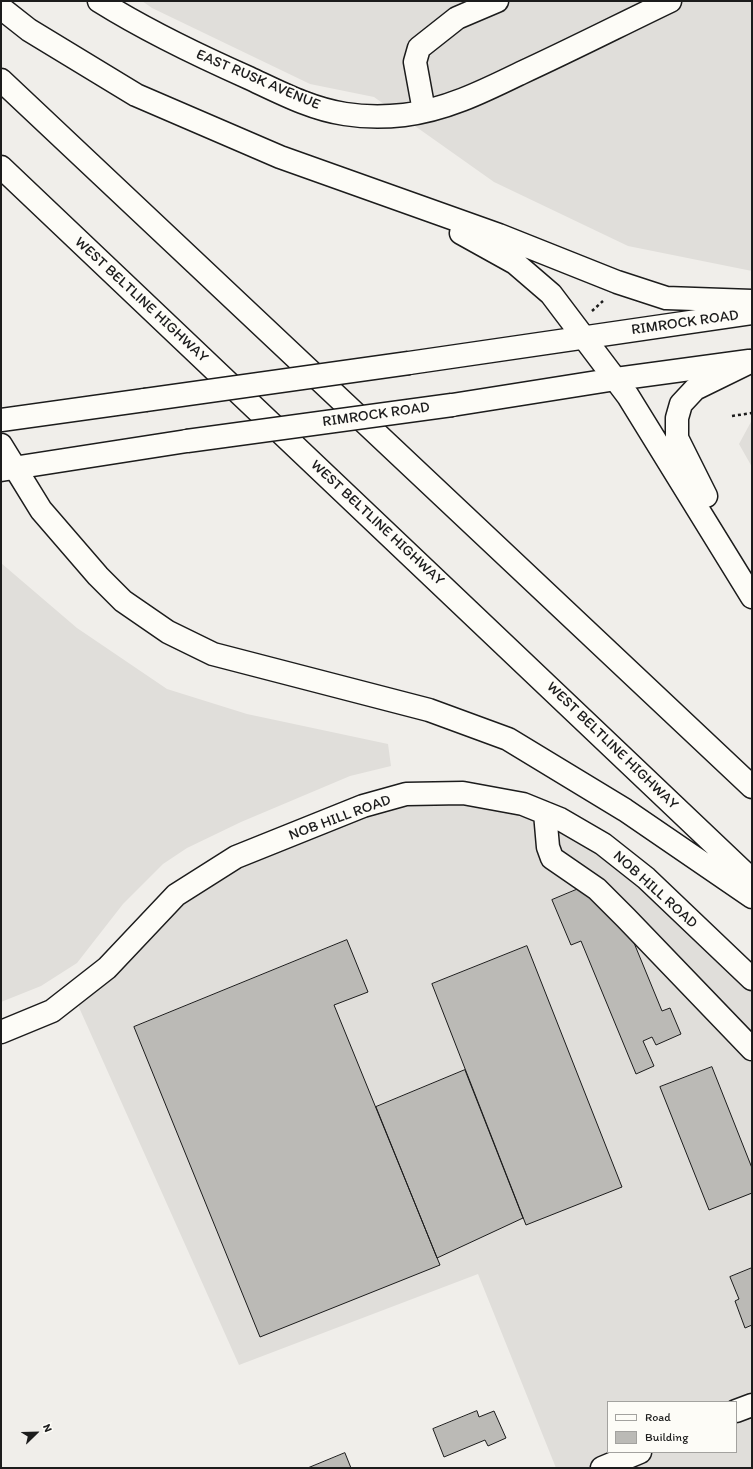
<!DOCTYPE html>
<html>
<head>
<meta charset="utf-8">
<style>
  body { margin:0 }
  #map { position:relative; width:753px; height:1469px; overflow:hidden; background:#f0eeea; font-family:Itim,sans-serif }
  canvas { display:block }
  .frame { position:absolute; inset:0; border:2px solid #1c1c1c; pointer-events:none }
  .legend { position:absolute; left:607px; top:1401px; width:130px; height:52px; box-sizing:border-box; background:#fdfcf7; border:1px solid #a3a29f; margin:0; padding:5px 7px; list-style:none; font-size:12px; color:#1c1c1c }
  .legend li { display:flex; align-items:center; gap:8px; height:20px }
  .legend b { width:20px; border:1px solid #a3a29f }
  .north { position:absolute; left:16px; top:1413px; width:40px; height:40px; -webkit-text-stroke:3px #fdfcf7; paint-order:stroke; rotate:67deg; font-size:11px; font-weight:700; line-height:16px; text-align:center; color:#1c1c1c }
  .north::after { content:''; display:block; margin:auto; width:14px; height:18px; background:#1c1c1c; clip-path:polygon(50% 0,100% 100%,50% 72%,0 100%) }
</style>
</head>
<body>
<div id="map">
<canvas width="753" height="1469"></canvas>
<div class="frame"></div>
<ul class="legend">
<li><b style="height:5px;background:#fdfcf7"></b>Road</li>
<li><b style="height:11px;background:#bbbab6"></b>Building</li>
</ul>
<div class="north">N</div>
</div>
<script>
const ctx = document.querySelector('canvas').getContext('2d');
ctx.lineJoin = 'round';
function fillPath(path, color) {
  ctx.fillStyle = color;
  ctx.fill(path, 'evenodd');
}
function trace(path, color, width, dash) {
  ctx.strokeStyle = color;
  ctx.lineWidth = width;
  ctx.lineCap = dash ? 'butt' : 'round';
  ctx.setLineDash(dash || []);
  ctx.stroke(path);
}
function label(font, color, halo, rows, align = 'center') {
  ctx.font = font + ' Itim,sans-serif';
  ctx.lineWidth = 4;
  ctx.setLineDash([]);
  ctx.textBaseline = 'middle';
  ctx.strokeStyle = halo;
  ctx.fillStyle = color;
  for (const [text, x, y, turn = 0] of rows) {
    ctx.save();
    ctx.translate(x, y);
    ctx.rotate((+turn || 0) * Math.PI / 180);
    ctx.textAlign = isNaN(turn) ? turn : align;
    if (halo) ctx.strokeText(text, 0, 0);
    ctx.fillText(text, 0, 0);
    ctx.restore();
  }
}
fillPath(new Path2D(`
  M142 1H752V271L628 246 494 182 374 97 310 84 152 8Z
  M752 420V467L739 444Z
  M1 563 77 628 167 689 247 714 388 744 391 766 350 776 241 822 187 848 163 864 123 904 77 963 41 986 1 1002Z
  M406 794 560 819 752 979V1468H556L478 1274 239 1365 73 994 176 895ZM608 1402H736V1452H608Z`), '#e0deda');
const building = new Path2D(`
  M583 887 625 921 662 1011 670 1008 681 1034 656 1045 652 1037 643 1041 654 1066 636 1074 581 941 571 945 552 900Z
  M347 940 368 992 334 1005 440 1265 260 1337 134 1027Z
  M527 946 622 1187 526 1225 432 984Z
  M712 1067 752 1168V1193L709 1210 660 1087Z
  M465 1070 523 1218 437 1258 376 1107Z
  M752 1268V1325L745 1328 735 1301 739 1299 730 1277Z
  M477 1411 479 1417 494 1411 506 1438 488 1446 485 1440 444 1457 433 1429Z
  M345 1453 351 1468H308Z`);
fillPath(building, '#bbbab6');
trace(building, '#1c1c1c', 1);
const minor = new Path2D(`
  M99 1C147 31 197 55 249 78 279 92 311 109 345 114 364 117 385 117 404 115 446 110 484 91 521 73 571 50 620 25 670 1
  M424 111 415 62 419 48 457 18 497 1
  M545 813 548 847 552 858 597 889 626 918 752 1049
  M1 1032 52 1011 107 968 176 895 236 857 363 806 406 794 463 793 523 804 560 819 603 844 646 878 752 979
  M736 1411 752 1405
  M602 1468 640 1452`);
const major = new Path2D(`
  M409 363 752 313
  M452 405 616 379 749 361
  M1 420 145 400
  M1 470 187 441`);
const highway = new Path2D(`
  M1 8 29 30 136 95 280 157 499 235 617 282 666 298 752 301
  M1 80 752 787
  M1 167 752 880
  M461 233 515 263 551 294 628 396 752 597
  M1 445 41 510 98 576 123 601 168 632 213 654 429 710 508 739 625 810 752 897
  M706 496 677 438V418L681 404 695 389 752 361`);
trace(minor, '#1c1c1c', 25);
trace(major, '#1c1c1c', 25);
trace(highway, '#1c1c1c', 25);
trace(new Path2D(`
  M592 311 603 301
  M732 416 752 413`), '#1c1c1c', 2.5, [3, 3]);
trace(minor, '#fdfcf7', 22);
trace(major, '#fdfcf7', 22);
trace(highway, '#fdfcf7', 22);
const majorBridge = new Path2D(`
  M145 400 409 363
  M187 441 452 405`);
trace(majorBridge, '#1c1c1c', 25, []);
trace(majorBridge, '#fdfcf7', 22);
label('15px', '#1c1c1c', '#fdfcf7', [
  ["EAST RUSK AVENUE",258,80,23],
  ["WEST BELTLINE HIGHWAY",141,300,43],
  ["RIMROCK ROAD",685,323,-8],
  ["RIMROCK ROAD",376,415,-8],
  ["WEST BELTLINE HIGHWAY",377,523,43],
  ["WEST BELTLINE HIGHWAY",612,746,44],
  ["NOB HILL ROAD",340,818,-20],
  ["NOB HILL ROAD",655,890,42]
]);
</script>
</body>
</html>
